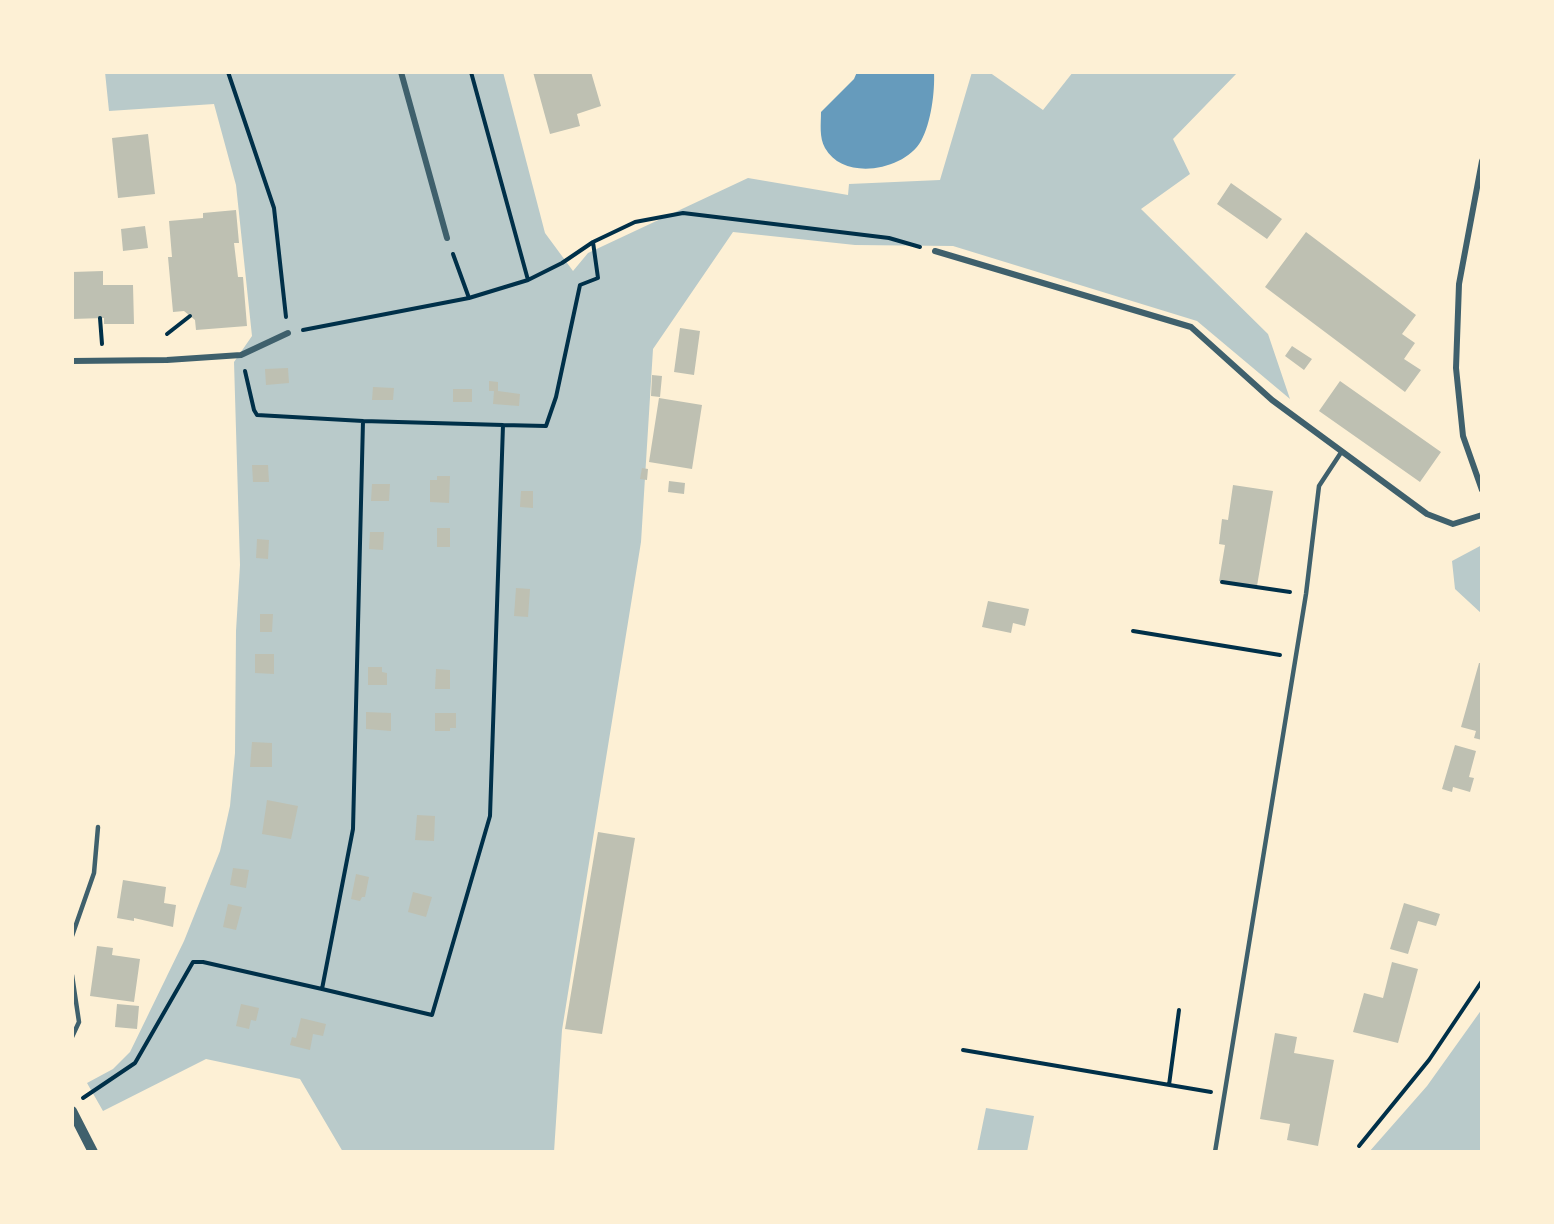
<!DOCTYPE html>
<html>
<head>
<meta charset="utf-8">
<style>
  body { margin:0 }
  #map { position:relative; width:1554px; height:1224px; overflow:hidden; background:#fdf0d5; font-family:Manrope,sans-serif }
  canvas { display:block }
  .frame { position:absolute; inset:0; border:74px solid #fdf0d5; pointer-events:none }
</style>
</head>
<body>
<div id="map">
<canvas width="1554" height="1224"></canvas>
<div class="frame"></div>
</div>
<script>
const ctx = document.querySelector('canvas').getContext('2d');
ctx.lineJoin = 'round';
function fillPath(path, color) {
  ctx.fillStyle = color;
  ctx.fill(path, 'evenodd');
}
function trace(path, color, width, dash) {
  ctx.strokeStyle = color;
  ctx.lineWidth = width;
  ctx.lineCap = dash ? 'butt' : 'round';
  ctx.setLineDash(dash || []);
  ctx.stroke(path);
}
fillPath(new Path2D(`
  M105 72H503L545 233 573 271 588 253 748 178 848 195 849 184 940 180 972 72H989L1043 110 1073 72H1238L1173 139 1190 174 1141 209 1268 334 1290 399 1197 321 953 246 855 245 733 232 653 349 641 542 562 1030 554 1152H343L300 1079 206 1059 103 1111 87 1083 113 1069 130 1052 184 941 220 851 230 806 235 753 236 631 240 565 234 362 252 336 236 185 214 104 109 111Z
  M1482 545V614L1455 589 1452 561Z
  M1482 1009V1152H1369L1427 1086Z
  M986 1108 1034 1116 1027 1152H977Z`), '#b9caca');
fillPath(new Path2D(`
  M857 72H934C935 92 931 123 921 141 905 170 844 182 825 148 819 137 821 124 821 112L854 79Z`), '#669bbc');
fillPath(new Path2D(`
  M533 72H591L601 106 577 114 580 126 550 134Z
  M148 134 155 194 118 198 112 138Z
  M1231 183 1282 219 1267 239 1217 204Z
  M236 210 239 243H234L238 277H243L247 326 196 330 195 320 184 311 173 312 168 257H172L169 221 203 218V213Z
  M145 226 148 248 123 251 121 229Z
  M1306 232 1416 315 1402 334 1415 343 1404 359 1421 370 1405 392 1265 287Z
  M103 271V285H133L134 324H104V318L72 319V272Z
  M680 328 700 331 694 375 674 372Z
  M1292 346 1312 359 1304 370 1285 356Z
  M288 368 289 383 266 385 265 369Z
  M652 375 662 376 660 397 651 396Z
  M489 381 498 382V391L520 394 519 406 493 404 494 391H489Z
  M1340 381 1441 452 1420 482 1319 411Z
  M373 387 394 388 393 400H372Z
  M453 389H472V402H453Z
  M659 398 702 405 692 469 649 462Z
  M252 465H268L269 482H253Z
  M642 468 648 469 647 480 640 479Z
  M437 476H450L449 503 430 502V480H437Z
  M669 481 685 483 684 494 668 492Z
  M372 484H390L389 501H371Z
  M1233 485 1273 491 1257 586 1219 581 1225 545 1219 544 1222 519 1228 520Z
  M521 491H533V508L520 507Z
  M437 528H450V547H437Z
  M370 532H384L383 550 369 549Z
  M257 539 269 540 268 559 256 558Z
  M516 588 530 589 528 617 514 616Z
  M988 601 1029 609 1025 626 1013 623 1011 633 982 627Z
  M260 614H273L272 632H260Z
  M255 654H274V674L255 673Z
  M1479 663H1482V740L1474 738 1476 731 1461 727Z
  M368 667H382V672L387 673V685H368Z
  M436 669 450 670V689H435Z
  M366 712 391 713V731L366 729Z
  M435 713H456V728H450V731H435Z
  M252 742 272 743V767H250Z
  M1455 745 1476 751 1469 777 1474 778 1470 792 1453 787 1452 792 1442 789Z
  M267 800 298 806 291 839 262 834Z
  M417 815 435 816 434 841 415 840Z
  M598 832 635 838 602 1034 565 1029Z
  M233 868 249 870 246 888 230 885Z
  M356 874 369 877 365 897H362L360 901 351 899Z
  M123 880 166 887 164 903 176 905 173 927 134 918V921L117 918Z
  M413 892 432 897 426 917 408 912Z
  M1404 903 1440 914 1436 926 1418 921 1408 954 1390 949Z
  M228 904 242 907 236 930 223 927Z
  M97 946 113 948 112 955 140 959 134 1002 90 996Z
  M1392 962 1418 969 1398 1043 1353 1032 1364 993 1383 998Z
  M117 1004 139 1006 137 1029 115 1027Z
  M241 1004 259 1008 256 1021 251 1020 249 1029 236 1026Z
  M301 1018 326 1024 323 1036 313 1034 310 1050 290 1045 292 1037 296 1038Z
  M1275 1033 1297 1037 1294 1053 1334 1060 1318 1146 1287 1140 1290 1124 1260 1119Z`), '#bec0b2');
trace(new Path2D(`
  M228 72 274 208 286 317
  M471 72 528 280
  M453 254 469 298
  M100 318 102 344
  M303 330 469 298 528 280 562 263 593 242 635 222 683 213 889 238 920 247
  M167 334 190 316
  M245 371 254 410 257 415 363 421 353 829 322 989 432 1015 490 816 503 425 546 426 556 397 580 285 598 278 593 242
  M363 421 503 425
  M1222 582 1290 592
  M1133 631 1280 655
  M963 1050 1211 1092
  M1169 1085 1179 1010
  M83 1098 135 1063 193 962H203L322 989
  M1359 1146 1429 1060 1482 981`), '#003049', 4);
trace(new Path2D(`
  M72 936 94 873 98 827
  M72 975 79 1022 72 1037
  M1215 1152 1306 594 1319 486 1342 451`), '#3f606c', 4.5);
trace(new Path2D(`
  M401 72 447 238
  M1482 161 1459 284 1456 368 1463 436 1482 490
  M935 251 1191 327 1272 400 1427 514 1453 524 1482 515
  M72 361 167 360 241 355 288 333`), '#3f606c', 6);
trace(new Path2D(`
  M72 1111 93 1152`), '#3f606c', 10);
</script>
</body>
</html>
